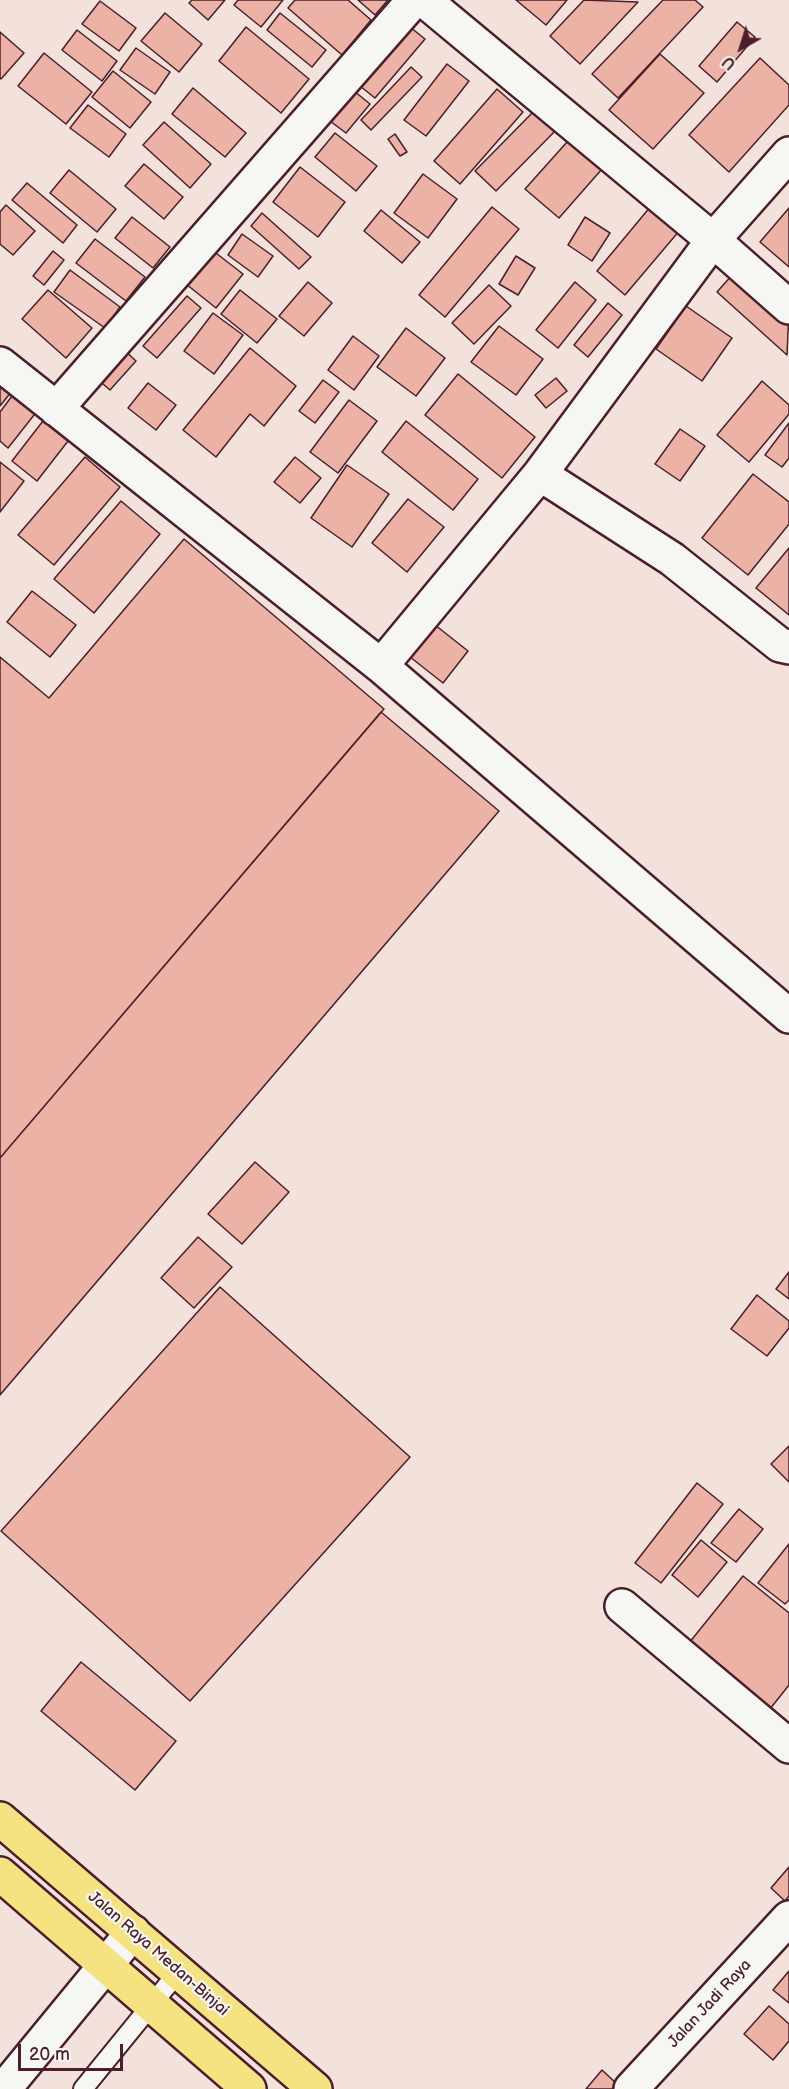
<!DOCTYPE html>
<html>
<head>
<meta charset="utf-8">
<style>
  body { margin:0 }
  #map { position:relative; width:789px; height:2089px; overflow:hidden; background:#f3e2db; font-family:"Balsamiq Sans",sans-serif }
  canvas { display:block }
  .north { position:absolute; left:711px; top:18px; width:60px; height:60px; -webkit-text-stroke:4px #f6f6f2; paint-order:stroke; rotate:219deg; font-size:16px; font-weight:700; line-height:24px; text-align:center; color:#4a1f2b }
  .north::after { content:''; display:block; margin:auto; width:21px; height:27px; background:#4a1f2b; clip-path:polygon(50% 0,100% 100%,50% 72%,0 100%) }
  .scale { position:absolute; left:18px; top:2044px; width:105px; height:27px; box-sizing:border-box; border:3px solid #4a1f2b; border-top:0; padding-left:8px; font-size:18px; line-height:21px; white-space:nowrap; color:#4a1f2b; -webkit-text-stroke:4px #f6f6f2; paint-order:stroke }
</style>
</head>
<body>
<div id="map">
<canvas width="789" height="2089"></canvas>
<div class="north">U</div>
<div class="scale">20 m</div>
</div>
<script>
const ctx = document.querySelector('canvas').getContext('2d');
ctx.lineJoin = 'round';
function fillPath(path, color) {
  ctx.fillStyle = color;
  ctx.fill(path, 'evenodd');
}
function trace(path, color, width, dash) {
  ctx.strokeStyle = color;
  ctx.lineWidth = width;
  ctx.lineCap = dash ? 'butt' : 'round';
  ctx.setLineDash(dash || []);
  ctx.stroke(path);
}
function label(font, color, halo, rows, align = 'center') {
  ctx.font = font + ' "Balsamiq Sans",sans-serif';
  ctx.lineWidth = 4.5;
  ctx.setLineDash([]);
  ctx.textBaseline = 'middle';
  ctx.strokeStyle = halo;
  ctx.fillStyle = color;
  for (const [text, x, y, turn = 0] of rows) {
    ctx.save();
    ctx.translate(x, y);
    ctx.rotate((+turn || 0) * Math.PI / 180);
    ctx.textAlign = isNaN(turn) ? turn : align;
    if (halo) ctx.strokeText(text, 0, 0);
    ctx.fillText(text, 0, 0);
    ctx.restore();
  }
}
const building = new Path2D(`
  M192 0H225L208 20 189 3Z
  M238 0H283L261 27 234 5Z
  M295 0H348L371 20 342 55 288 8Z
  M358 0H388L375 15Z
  M516 0H567L546 25Z
  M584 0 638 2 580 64 550 36Z
  M663 0H695L703 7 618 98 592 74Z
  M100 1 136 28 119 51 82 24Z
  M165 13 202 44 179 72 141 41Z
  M280 13 326 50 312 67 267 30Z
  M737 22 755 37 717 82 699 66Z
  M246 27 309 79 281 113 219 61Z
  M410 27 425 39 375 98 360 86Z
  M77 30 117 61 102 81 62 50Z
  M0 32 24 53 1 79 0 78Z
  M136 48 170 72 155 94 120 70Z
  M44 53 92 92 66 124 18 86Z
  M660 54 704 93 653 149 609 110Z
  M760 58 789 85V105L729 172 689 135Z
  M447 64 469 81 426 136 404 120Z
  M411 67 422 77 371 130 361 120Z
  M113 71 151 102 130 128 92 97Z
  M193 88 246 133 225 157 172 114Z
  M497 89 523 112 460 184 434 161Z
  M354 91 370 104 346 133 330 121Z
  M88 105 126 134 109 157 70 128Z
  M538 107 559 127 496 191 475 171Z
  M164 122 211 164 190 188 143 145Z
  M576 132 609 161 559 218 525 189Z
  M335 133 377 166 356 191 315 157Z
  M395 134 407 152 400 156 388 139Z
  M144 164 183 197 164 219 125 186Z
  M300 167 345 202 318 237 273 202Z
  M69 170 116 209 97 232 50 193Z
  M423 174 457 199 428 238 394 213Z
  M27 183 77 225 63 243 12 200Z
  M6 205 35 231 13 255 0 244V212Z
  M651 206 680 230 625 295 597 271Z
  M492 207 519 229 445 317 419 295Z
  M789 208V267L760 242Z
  M381 210 420 242 402 263 364 231Z
  M262 213 311 257 299 269 251 226Z
  M132 217 170 247 153 268 115 238Z
  M585 217 610 233 592 261 568 245Z
  M242 234 273 256 258 277 228 255Z
  M95 239 145 277 126 301 76 263Z
  M212 250 243 274 216 308 186 284Z
  M53 251 64 260 44 285 33 276Z
  M516 256 535 268 518 295 499 284Z
  M741 265 789 308 787 355 717 292Z
  M70 270 120 307 105 328 54 292Z
  M308 282 332 303 304 336 279 316Z
  M575 282 596 300 558 348 536 330Z
  M489 285 511 306 474 344 452 323Z
  M48 290 92 328 66 358 22 319Z
  M240 290 277 319 257 343 221 314Z
  M187 296 201 308 157 358 143 346Z
  M608 303 622 315 588 357 574 345Z
  M686 306 732 338 702 381 656 349Z
  M213 313 243 335 214 374 184 351Z
  M499 326 543 359 516 395 471 362Z
  M406 328 445 358 416 396 377 367Z
  M353 336 379 356 354 390 328 370Z
  M122 348 136 361 110 390 96 378Z
  M250 348 296 386 264 426 250 414 216 457 183 430Z
  M458 374 535 437 502 478 425 415Z
  M556 378 567 391 546 408 535 395Z
  M323 380 339 392 315 423 299 411Z
  M0 381 12 391 0 406Z
  M762 381 789 405V414L749 462 717 435Z
  M148 383 176 405 156 430 128 408Z
  M15 392 38 410 8 448 0 441V412Z
  M349 400 377 421 338 473 310 452Z
  M43 421 68 441 37 481 12 461Z
  M406 421 478 479 453 510 382 452Z
  M789 423V458L782 467 765 455Z
  M680 429 705 446 680 481 655 464Z
  M85 457 120 487 54 565 18 535Z
  M295 457 321 478 300 503 274 482Z
  M0 462 24 481 0 512Z
  M347 465 389 494 352 547 311 518Z
  M753 474 789 502V524L748 575 702 538Z
  M408 499 444 527 407 572 372 543Z
  M121 501 160 534 94 613 54 579Z
  M184 539 384 709 0 1158V657L49 698Z
  M789 548V615L756 588Z
  M32 591 76 625 50 657 7 622Z
  M430 621 468 651 443 683 405 653Z
  M381 712 499 811 0 1395V1158Z
  M255 1162 289 1192 242 1244 208 1214Z
  M198 1237 232 1267 194 1308 161 1278Z
  M789 1272V1299L776 1289Z
  M220 1287 410 1457 190 1701 1 1531Z
  M757 1295 789 1321V1328L767 1356 731 1329Z
  M789 1446V1482L771 1464Z
  M697 1483 723 1504 661 1583 635 1563Z
  M739 1509 763 1529 736 1562 711 1543Z
  M701 1540 727 1562 698 1597 672 1575Z
  M789 1544V1600L785 1604 758 1583Z
  M743 1576 789 1613V1685L770 1709 689 1643Z
  M81 1662 176 1741 135 1790 41 1711Z
  M789 1867V1896L785 1901 771 1888Z
  M789 1971V2003L773 1990Z
  M769 2006 789 2024V2041L773 2060 744 2034Z
  M602 2070 617 2084 612 2089H586Z`);
fillPath(building, '#ebb2a5');
trace(building, '#4a1f2b', 1.5);
const service = new Path2D(`
  M83 2089 179 1971`);
const minor = new Path2D(`
  M424 0 713 240 789 307
  M0 364 381 666 789 1016
  M56 409 414 0
  M540 474 672 559 780 645 789 647
  M381 666 540 474 713 240 789 154
  M622 1606 789 1746
  M4 2089 133 1932
  M631 2089 789 1918`);
const trunk = new Path2D(`
  M0 1819 315 2089
  M0 1874 249 2089`);
trace(service, '#4a1f2b', 22);
trace(minor, '#4a1f2b', 38);
trace(trunk, '#4a1f2b', 38);
trace(service, '#f6f6f2', 18);
trace(minor, '#f6f6f2', 33);
trace(trunk, '#f5e382', 33);
label('16px', '#4a1f2b', '#f6f6f2', [
  ["Jalan Raya Medan-Binjai",158,1954,41],
  ["Jalan Jadi Raya",710,2004,-47]
]);
</script>
</body>
</html>
